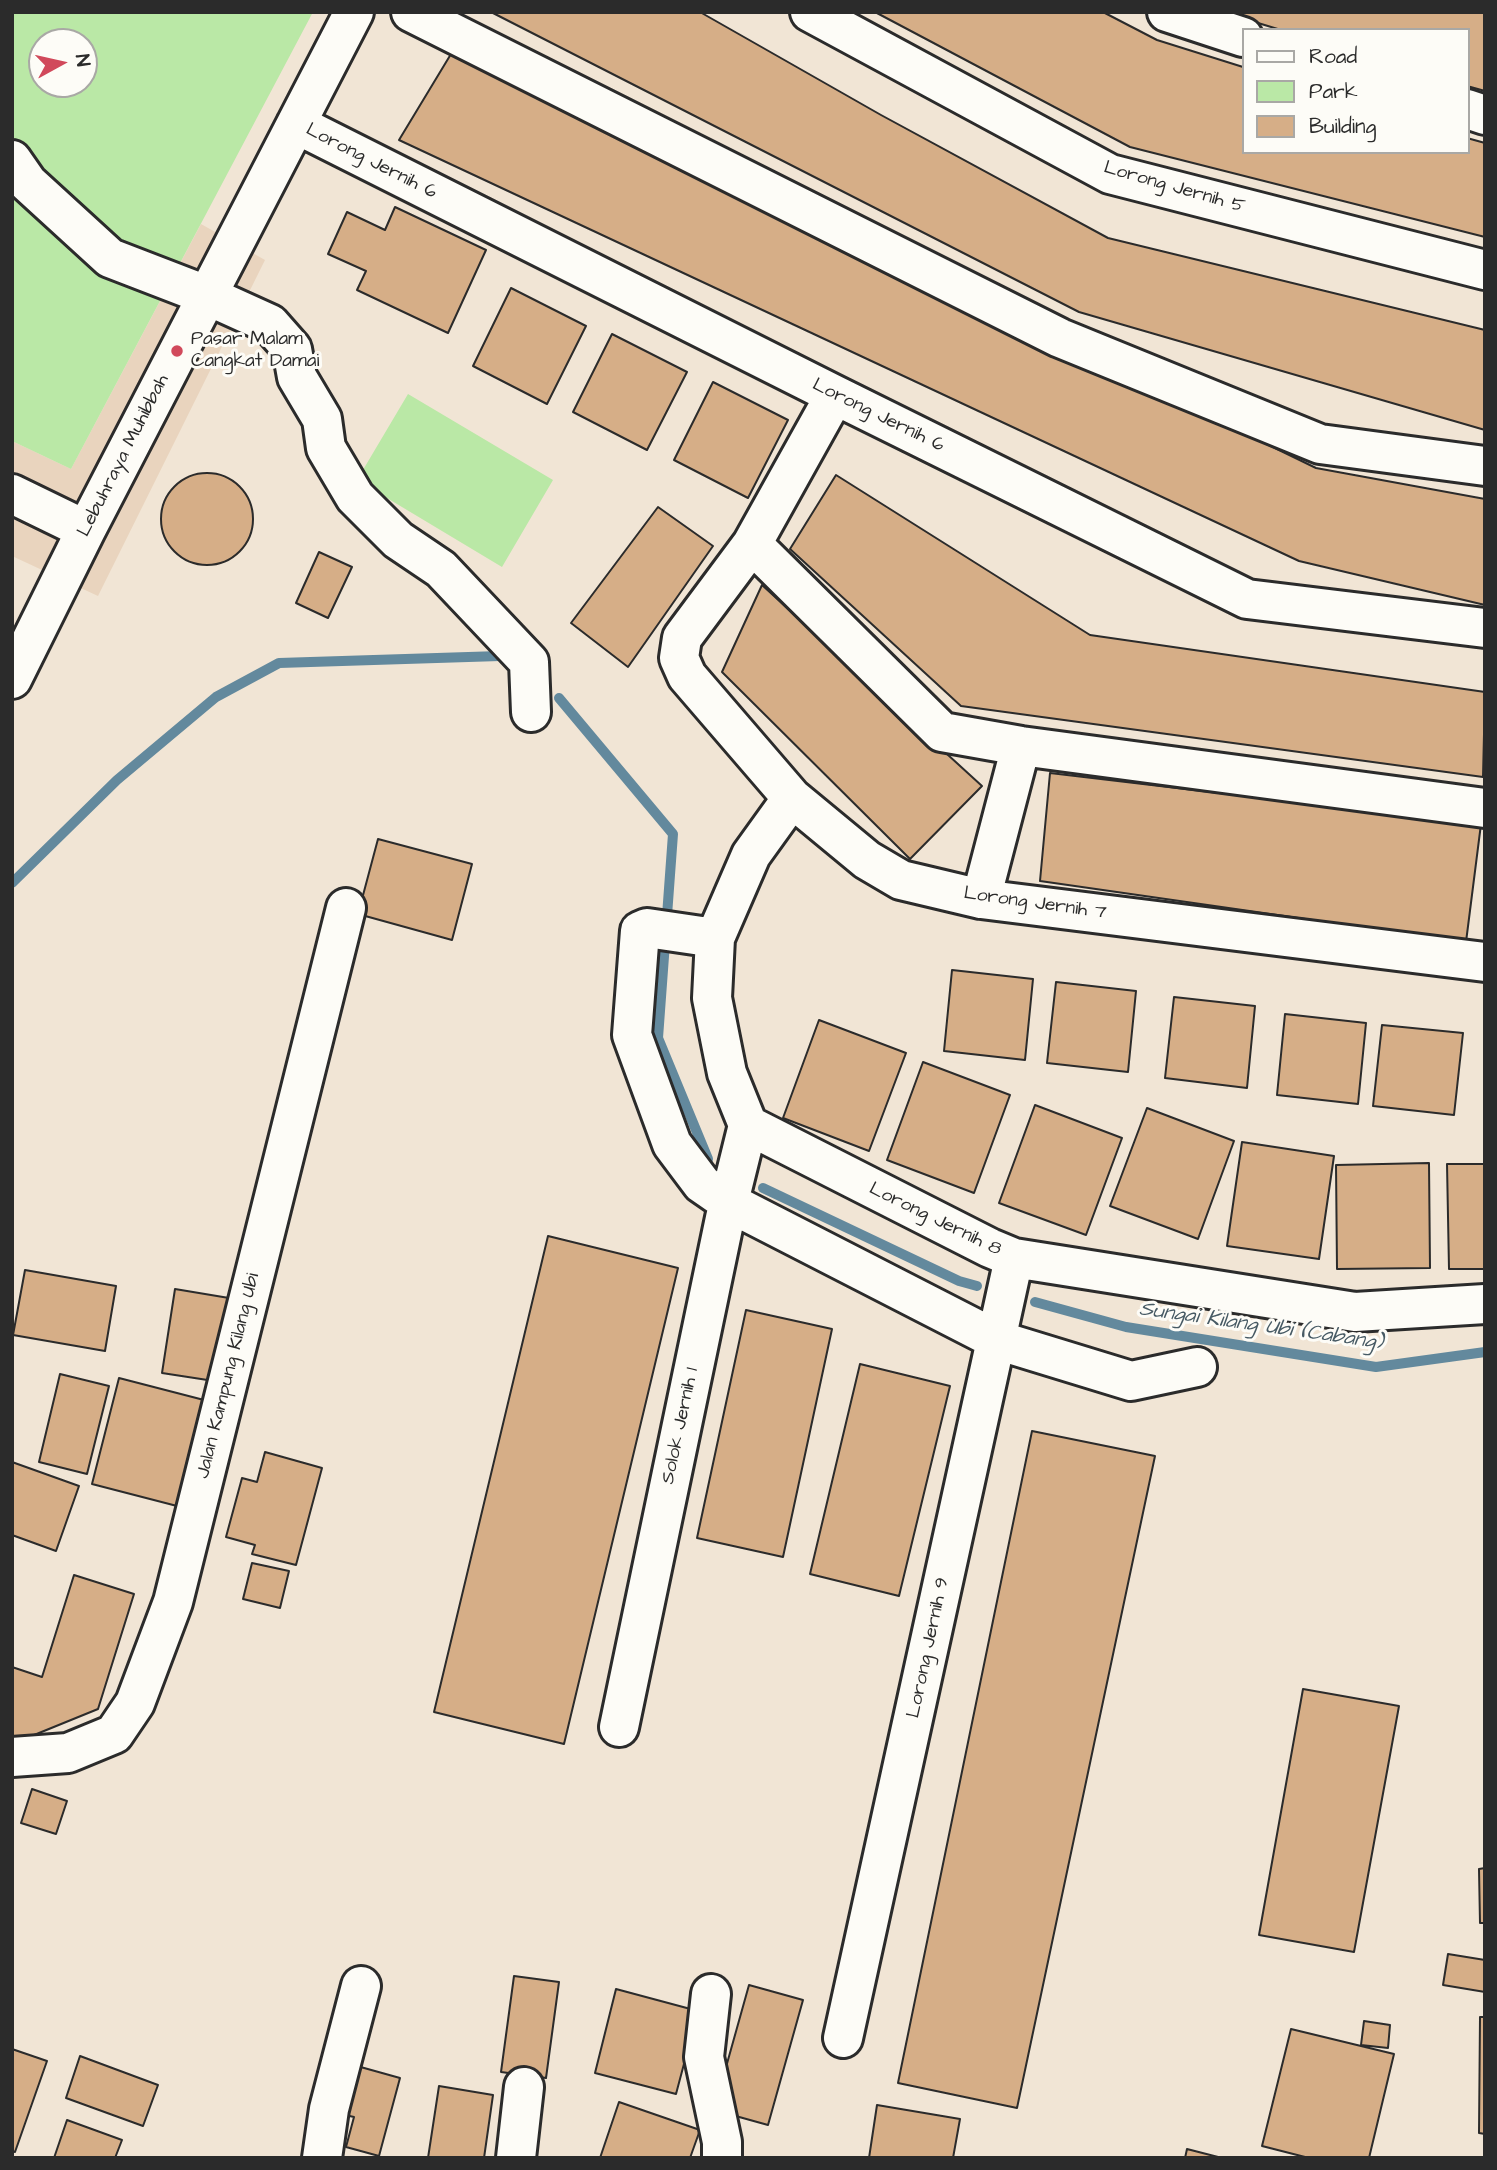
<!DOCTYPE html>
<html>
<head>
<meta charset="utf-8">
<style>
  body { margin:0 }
  #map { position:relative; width:1497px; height:2170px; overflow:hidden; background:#f1e5d5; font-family:"Architects Daughter",sans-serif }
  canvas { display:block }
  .frame { position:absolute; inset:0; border:14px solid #2b2b2b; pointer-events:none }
  .legend { position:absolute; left:1242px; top:28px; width:228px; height:126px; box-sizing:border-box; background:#fdfcf7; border:2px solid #a9a8a5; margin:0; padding:9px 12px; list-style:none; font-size:21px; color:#2b2b2b }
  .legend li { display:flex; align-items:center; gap:14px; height:35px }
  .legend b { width:35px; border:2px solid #a9a8a5 }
  .north { position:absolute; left:28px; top:28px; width:70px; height:70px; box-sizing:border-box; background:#fdfcf7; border:2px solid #a9a8a5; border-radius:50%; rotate:82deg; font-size:19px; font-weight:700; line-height:28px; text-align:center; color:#2b2b2b }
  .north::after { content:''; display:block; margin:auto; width:24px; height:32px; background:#d1495b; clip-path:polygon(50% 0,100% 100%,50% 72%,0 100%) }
</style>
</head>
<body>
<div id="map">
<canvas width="1497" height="2170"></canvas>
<div class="frame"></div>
<ul class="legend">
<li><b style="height:9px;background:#fdfcf7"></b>Road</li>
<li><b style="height:19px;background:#bae8a6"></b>Park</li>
<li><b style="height:19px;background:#d6ae87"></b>Building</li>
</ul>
<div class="north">N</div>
</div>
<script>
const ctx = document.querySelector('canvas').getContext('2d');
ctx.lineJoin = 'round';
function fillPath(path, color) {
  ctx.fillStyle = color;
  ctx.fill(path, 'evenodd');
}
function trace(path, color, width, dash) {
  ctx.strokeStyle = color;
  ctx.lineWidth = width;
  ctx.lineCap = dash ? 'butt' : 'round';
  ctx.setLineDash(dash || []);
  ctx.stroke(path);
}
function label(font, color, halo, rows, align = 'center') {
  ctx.font = font + ' "Architects Daughter",sans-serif';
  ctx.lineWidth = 6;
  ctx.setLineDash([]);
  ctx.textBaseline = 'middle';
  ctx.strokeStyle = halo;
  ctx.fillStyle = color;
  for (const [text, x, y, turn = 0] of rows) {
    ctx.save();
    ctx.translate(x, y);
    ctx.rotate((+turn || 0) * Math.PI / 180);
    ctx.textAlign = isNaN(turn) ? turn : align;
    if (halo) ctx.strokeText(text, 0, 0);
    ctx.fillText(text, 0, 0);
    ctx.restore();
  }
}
fillPath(new Path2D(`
  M201 224 265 260 98 596 12 556V441L71 469Z`), '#e9d4be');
fillPath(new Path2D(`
  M12 12H313L71 469 12 441ZM42 42H84V84H42Z
  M408 394 553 480 502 567 357 480Z`), '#bae8a6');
trace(new Path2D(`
  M559 698 673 834 658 1038 708 1159
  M12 883 117 780 216 697 279 663 500 656
  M763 1188 959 1281 977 1286
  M1035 1302 1126 1327 1376 1367 1485 1352`), '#63899d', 10);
const building = new Path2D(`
  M491 12H700L881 115 1108 238 1485 330V430L1079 312Z
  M875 12H1103L1157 40 1243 67V152H1467V138L1485 143V237L1130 147Z
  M1222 12H1485V91L1467 86V30H1281Z
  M454 49 1316 468 1485 499V605L1299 561 399 140Z
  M395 207 486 250 448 333 357 290 366 271 328 254 347 212 385 230Z
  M511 288 586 326 547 404 473 366Z
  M612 334 687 372 647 450 573 412Z
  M713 382 788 420 748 498 674 460Z
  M161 519a46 46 0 1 1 92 0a46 46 0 1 1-92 0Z
  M836 475 1090 635 1485 692 1483 777 961 706 790 549Z
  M658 507 713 546 628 667 571 623Z
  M319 552 352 567 328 618 296 603Z
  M762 585 982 786 910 859 722 672Z
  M1050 773 1481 824 1466 942 1040 881Z
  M378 839 472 864 452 940 358 914Z
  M952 970 1033 979 1025 1060 944 1051Z
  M1056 982 1136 991 1128 1072 1047 1063Z
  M1174 997 1255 1006 1247 1088 1165 1078Z
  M1285 1014 1366 1023 1358 1104 1277 1095Z
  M819 1020 906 1053 869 1151 783 1118Z
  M1382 1025 1463 1033 1454 1115 1373 1106Z
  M923 1062 1010 1095 974 1193 887 1160Z
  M1035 1105 1122 1138 1086 1235 999 1203Z
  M1147 1108 1234 1141 1198 1239 1110 1206Z
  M1242 1142 1334 1156 1319 1259 1227 1246Z
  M1429 1163 1430 1268 1337 1269 1336 1165Z
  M1447 1164H1485V1269H1449Z
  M548 1236 678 1268 564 1744 434 1712Z
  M25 1270 116 1286 105 1351 13 1335Z
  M175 1289 229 1298 214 1381 162 1373Z
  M746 1310 832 1329 783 1557 697 1538Z
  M860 1364 950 1386 899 1596 810 1574Z
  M60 1374 109 1386 87 1474 39 1462Z
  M119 1378 204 1400 177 1506 92 1484Z
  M1032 1431 1155 1456 1017 2108 898 2083Z
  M265 1452 322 1468 296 1565 252 1554 255 1545 226 1537 242 1478 257 1482Z
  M12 1462 79 1486 56 1551 12 1535Z
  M252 1563 289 1571 280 1608 243 1599Z
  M74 1575 134 1594 98 1709 12 1744V1667L42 1677Z
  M1303 1689 1399 1706 1354 1952 1259 1935Z
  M32 1789 67 1801 56 1834 21 1823Z
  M1485 1868V1923H1480L1479 1869Z
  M1448 1954 1485 1960V1992L1443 1985Z
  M514 1976 559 1982 546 2078 501 2072Z
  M749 1985 803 2000 768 2125 714 2110Z
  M616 1989 698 2011 676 2094 595 2073Z
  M1480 2017H1485V2134L1479 2133Z
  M1364 2021 1390 2025 1388 2048 1361 2045Z
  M1291 2029 1394 2054 1369 2158H1309L1262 2146Z
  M12 2049 47 2061 15 2152 12 2151Z
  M80 2056 158 2085 143 2126 66 2098Z
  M357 2066 400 2078 379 2156 346 2147 354 2117 345 2115Z
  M439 2086 493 2095 484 2158H428Z
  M619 2102 700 2130 690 2158H600Z
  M877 2105 960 2119 953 2158H869Z
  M67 2120 122 2140 115 2158H54Z
  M1187 2149 1222 2158H1185Z`);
fillPath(building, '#d6ae87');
trace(building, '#2b2b2b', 2);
const minor = new Path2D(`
  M411 12 1060 338 1320 444 1485 466
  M810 12 1110 174 1485 270
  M1167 12 1243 37
  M1467 109 1485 115
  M296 124 835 395 1247 599 1485 628
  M12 160 28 183 110 258 206 295 270 324 292 349 297 377 322 419 326 448 355 497 398 540 441 569 529 662 531 712
  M835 395 752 544 682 638 679 658 687 676 792 798 867 860 901 880 981 899 1485 962
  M12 494 86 530
  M752 544 942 732 1021 746 1485 808
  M12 679 86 530 354 12
  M792 798 751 855 715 938 712 998 727 1073 748 1125 990 1248 1014 1258 1355 1312 1485 1304
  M981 899 1021 746
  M715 938 647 928 640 931 632 1035 672 1144 702 1184 728 1202 997 1340 1131 1381 1197 1367
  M619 1727 725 1218 748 1125
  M12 1757 68 1753 114 1734 135 1703 173 1602 346 908
  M711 1994 704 2057 722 2142V2158
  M843 2038 1014 1258
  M322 2158 329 2109 361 1986
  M516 2158 524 2087`);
trace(minor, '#2b2b2b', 44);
trace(minor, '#fdfcf7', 38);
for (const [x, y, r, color] of [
  [177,351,7,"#d1495b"]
]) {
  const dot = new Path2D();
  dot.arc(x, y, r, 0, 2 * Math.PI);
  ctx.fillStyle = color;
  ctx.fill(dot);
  trace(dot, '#fdfcf7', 2.5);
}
label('19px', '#2b2b2b', '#fdfcf7', [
  ["Lorong Jernih 6",371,162,27],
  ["Lorong Jernih 5",1174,188,16],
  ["Lorong Jernih 6",878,416,26],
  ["Lebuhraya Muhibbah",124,456,-63],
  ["Lorong Jernih 7",1035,904,8],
  ["Lorong Jernih 8",935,1220,26],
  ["Jalan Kampung Kilang Ubi",229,1376,-76],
  ["Solok Jernih 1",681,1426,-78],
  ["Lorong Jernih 9",929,1648,-78]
]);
label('19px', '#2b2b2b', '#fdfcf7', [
  ["Pasar Malam",191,340],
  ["Cangkat Damai",191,362]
], 'left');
label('italic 21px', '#475a64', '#fdfcf7', [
  ["Sungai Kilang Ubi (Cabang)",1261,1327,8]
]);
</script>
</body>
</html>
